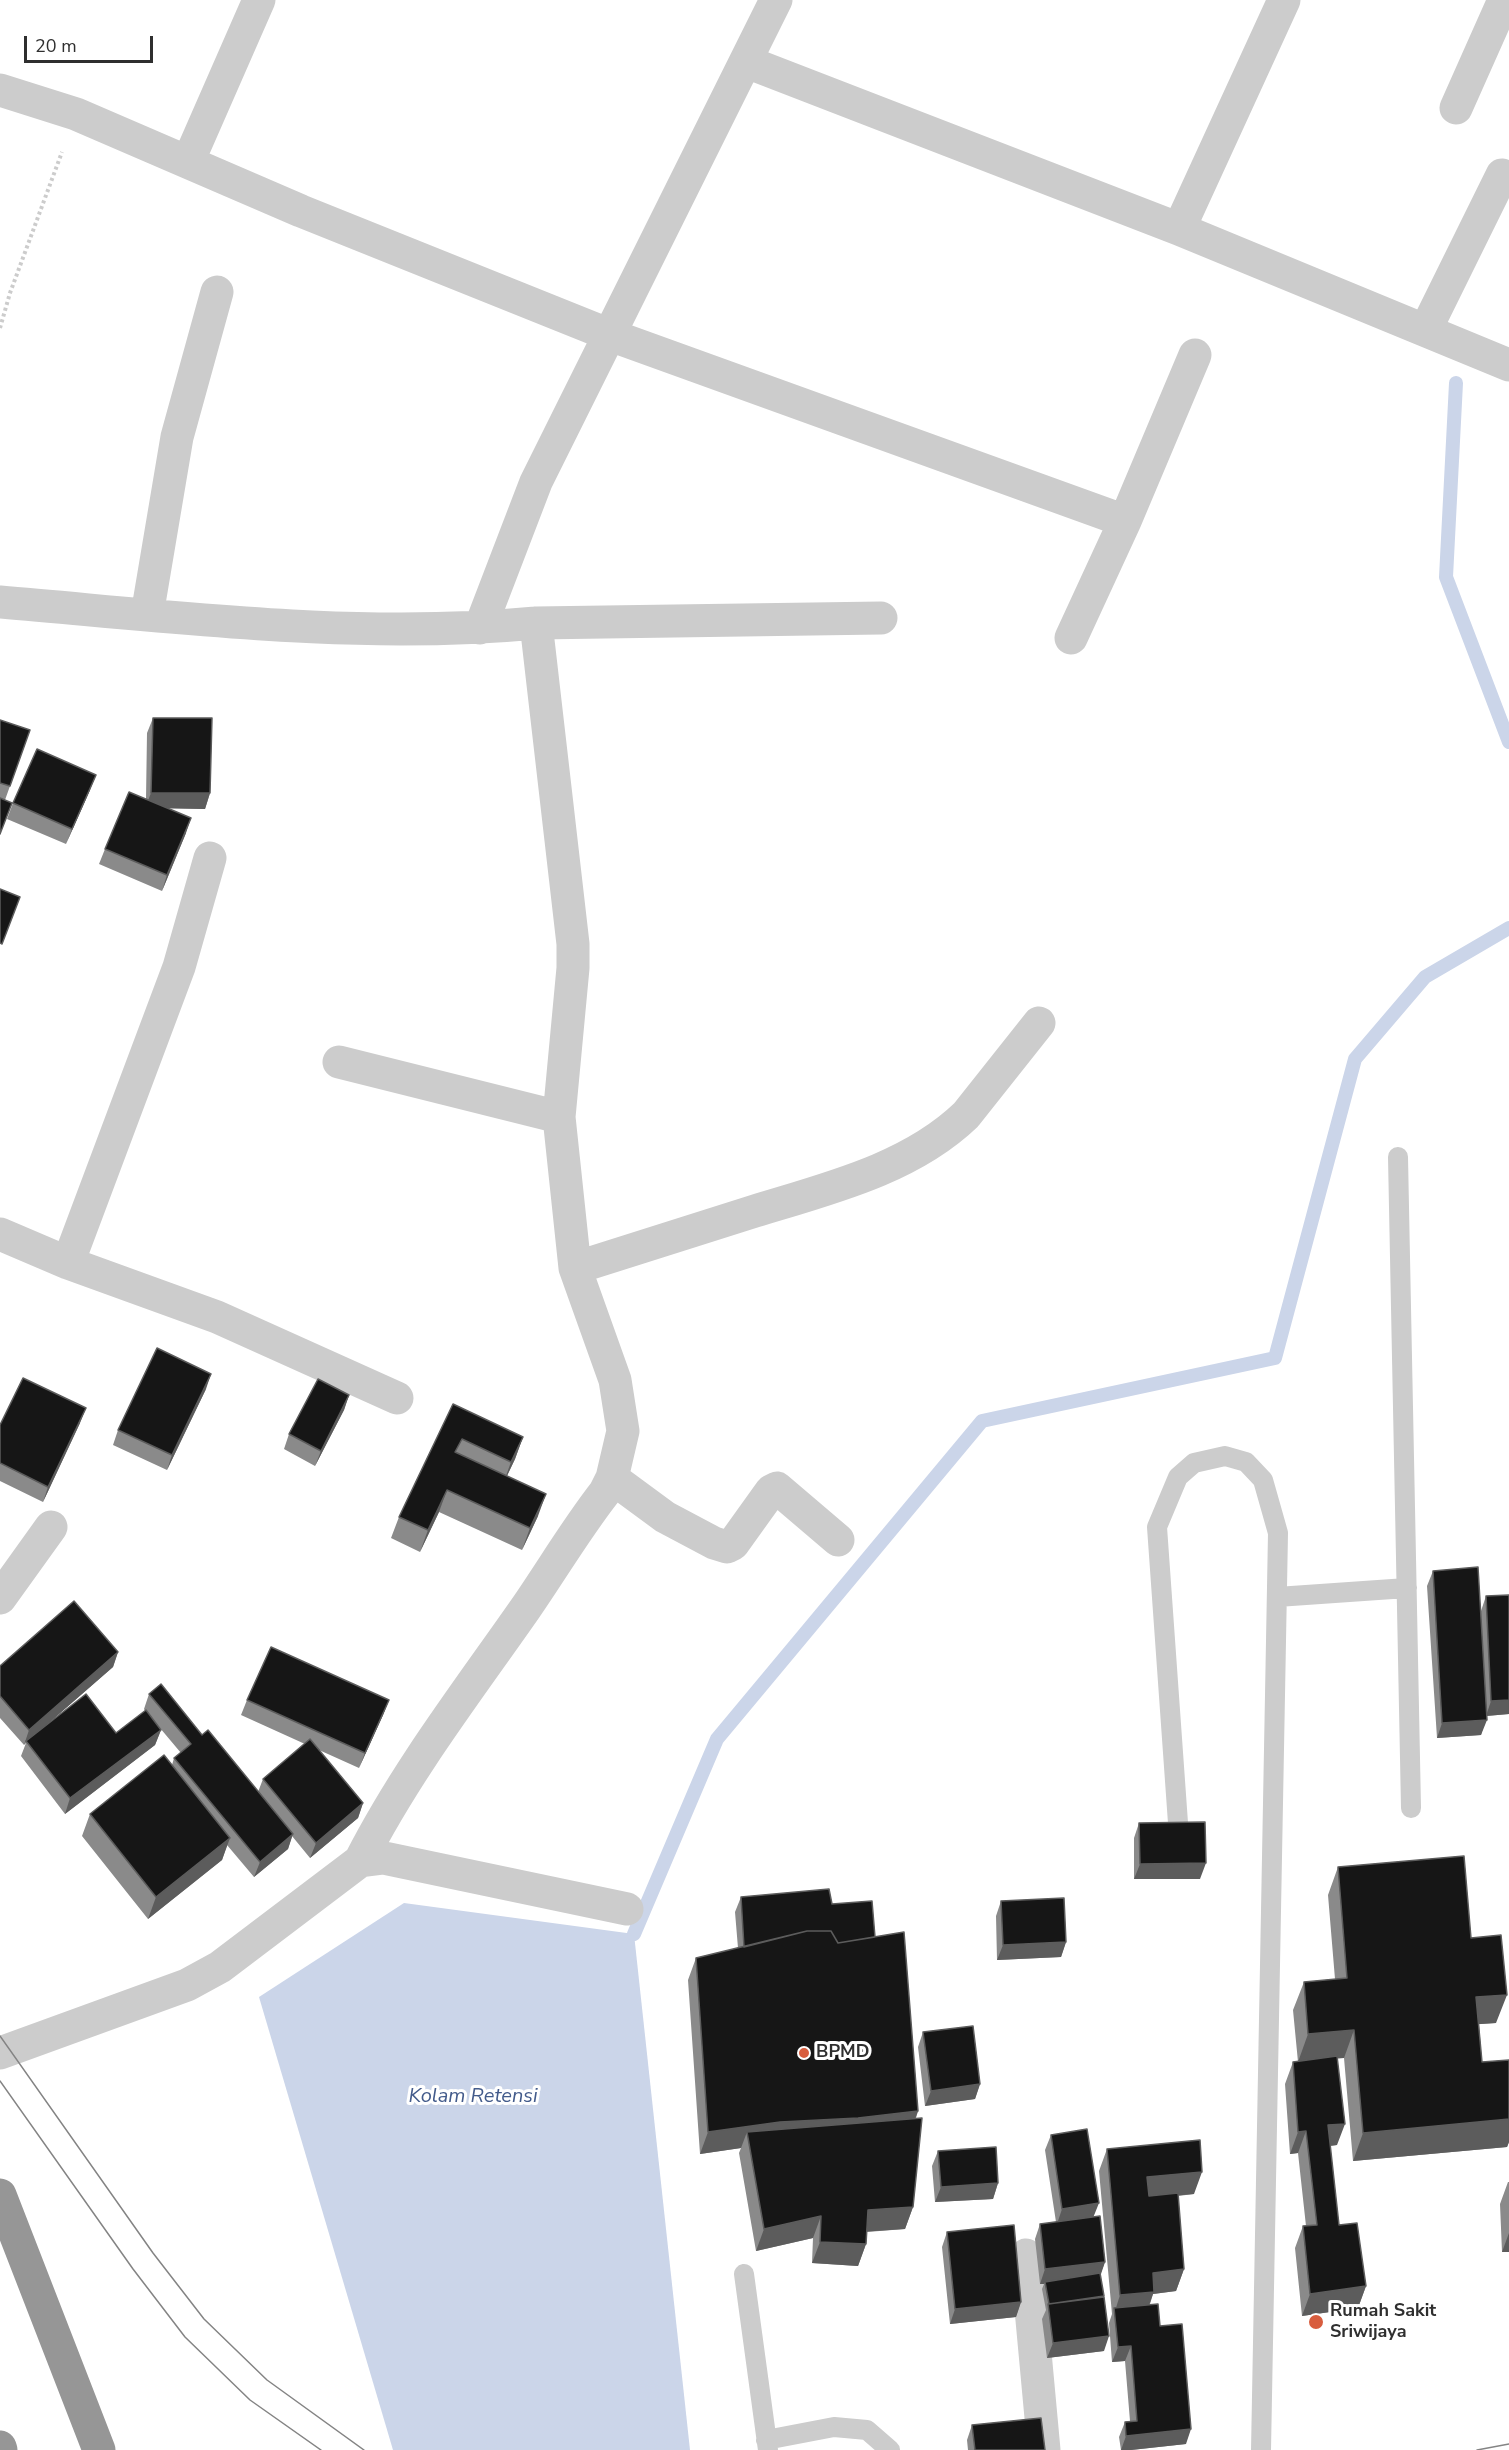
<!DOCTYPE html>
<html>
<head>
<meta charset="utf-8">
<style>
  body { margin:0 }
  #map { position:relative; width:1509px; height:2450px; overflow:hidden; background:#fff; font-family:"Nunito Sans",sans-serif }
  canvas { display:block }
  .scale { position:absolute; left:24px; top:36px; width:129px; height:27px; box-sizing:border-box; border:3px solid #2f2f2f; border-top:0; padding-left:8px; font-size:18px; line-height:21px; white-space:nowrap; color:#2f2f2f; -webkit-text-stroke:4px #fff; paint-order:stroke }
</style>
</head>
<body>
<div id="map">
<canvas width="1509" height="2450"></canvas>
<div class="scale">20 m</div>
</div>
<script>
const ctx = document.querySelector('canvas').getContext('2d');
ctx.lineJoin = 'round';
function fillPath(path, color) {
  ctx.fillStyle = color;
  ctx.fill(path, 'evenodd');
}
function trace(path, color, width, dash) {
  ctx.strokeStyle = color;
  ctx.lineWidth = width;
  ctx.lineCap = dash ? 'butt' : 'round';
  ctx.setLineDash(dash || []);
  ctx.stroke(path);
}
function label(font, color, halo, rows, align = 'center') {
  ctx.font = font + ' "Nunito Sans",sans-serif';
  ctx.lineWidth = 6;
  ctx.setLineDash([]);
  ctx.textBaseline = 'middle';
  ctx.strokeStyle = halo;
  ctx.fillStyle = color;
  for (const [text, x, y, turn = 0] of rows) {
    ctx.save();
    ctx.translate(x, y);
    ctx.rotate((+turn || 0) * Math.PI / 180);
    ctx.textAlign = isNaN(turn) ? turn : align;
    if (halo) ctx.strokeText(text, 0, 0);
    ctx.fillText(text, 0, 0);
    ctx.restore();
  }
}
fillPath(new Path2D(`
  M404 1903 634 1934 690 2450H393L259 1997Z`), '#cbd5e9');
trace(new Path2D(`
  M1456 383 1446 577 1509 742
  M634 1934 717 1739 982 1421 1275 1358 1355 1059 1425 977 1509 928`), '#cbd5e9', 14);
trace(new Path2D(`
  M0 328 10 293 62 152`), '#ccc', 4, [3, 3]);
trace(new Path2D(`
  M1398 1157 1411 1808
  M1277 1597 1407 1588
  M1178 1823 1157 1527 1178 1477 1194 1463 1225 1456 1246 1462 1263 1480 1278 1533 1261 2450
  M744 2274 768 2450
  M766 2440 834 2427 867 2430 890 2450`), '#ccc', 20);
trace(new Path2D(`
  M747 62 1179 229 1509 365
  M0 90 76 114 301 211 610 335 1125 521 1195 355
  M1456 108 1504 0
  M188 162 259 0
  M1179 229 1284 0
  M1426 329 1502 175
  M0 602C178 617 357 640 536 623L881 618
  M147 615 177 437 217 292
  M480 628 536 482 776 0
  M1071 638 1125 521
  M339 1062 559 1117
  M0 1234 68 1263 217 1317 397 1398
  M68 1263 179 967 210 858
  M575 1268C635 1249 695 1230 755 1211 827 1189 910 1169 966 1115L1039 1023
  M612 1478 665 1517 714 1543 727 1547 733 1544 771 1491 777 1488 838 1540
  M0 1598 51 1527
  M360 1861C406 1771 467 1692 525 1609 552 1570 576 1529 605 1492L612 1478 623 1431 615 1380 575 1268 559 1117 573 968V944L536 623
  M0 2053 187 1985 220 1967 360 1861 384 1858 627 1909
  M1026 2255 1044 2450`), '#ccc', 33);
trace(new Path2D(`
  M0 2195 99 2450
  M0 2447 1 2450`), '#969696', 33);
trace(new Path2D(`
  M0 2036 153 2253 204 2319 267 2380 364 2450
  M0 2081 133 2269 185 2337 250 2400 321 2450
  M1477 2450 1509 2444`), '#848484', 1.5);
fillPath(new Path2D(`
  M153 718 210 793 205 809 168 808 186 833 162 891 99 864 105 849 146 799 147 733Z
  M0 720 30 730 5 800 0 835Z
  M90 790 66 844 7 819 13 803Z
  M206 1389 167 1470 113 1445 118 1430Z
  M349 1395 344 1410 315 1466 284 1449 289 1434Z
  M453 1404 523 1437 515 1459 507 1476 538 1516 522 1550 439 1512 420 1552 391 1538 399 1517Z
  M80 1423 43 1502 0 1481V1425Z
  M1433 1571 1481 1611 1486 1596 1509 1714 1486 1716 1481 1735 1437 1738 1427 1586Z
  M118 1652 113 1667 44 1727 116 1733 145 1711 144 1709 149 1694 202 1735 258 1792 263 1779 305 1744 241 1715 247 1700H389L383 1715 359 1768 319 1750 363 1803 358 1818 310 1858 292 1836 288 1849 254 1877 227 1845 222 1860 148 1919 82 1836 90 1814 172 1765 174 1758 181 1753 160 1728 161 1730 155 1745 65 1814 21 1756 26 1743 24 1745 0 1718V1666Z
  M1139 1823 1200 1879H1134V1838Z
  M1338 1867 1471 1938 1496 2023 1479 2024 1482 2062 1509 2060V2142L1507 2147 1353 2161 1344 2058H1337V2145L1330 2146 1339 2225 1366 2286 1358 2308 1302 2316 1295 2248 1303 2226H1306L1298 2153 1290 2154 1285 2084 1293 2062H1298L1293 2010 1304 1982 1335 1979 1328 1895Z
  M741 1897 832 1904 875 1937 918 2111 916 2118 913 2207 905 2229 867 2232 866 2244 858 2266 812 2263 813 2238 756 2251 739 2153 741 2148 700 2154 688 1980 696 1958 738 1948 735 1912Z
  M1001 1901 1066 1942 1061 1957 997 1960 996 1916Z
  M923 2032 980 2084 975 2099 925 2106 918 2047Z
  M1051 2135 1093 2217 1105 2262 1100 2275 1104 2297V2351L1047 2358 1042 2319 1046 2310 1042 2289 1044 2284H1040L1035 2239 1040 2224 1056 2222 1045 2150Z
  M1107 2149 1194 2194 1178 2196 1184 2269 1176 2291 1153 2294 1150 2304 1160 2326 1186 2444 1131 2450H1121L1119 2437 1125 2422 1130 2421 1125 2361 1112 2362 1109 2323 1112 2314 1099 2171Z
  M938 2151 998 2183 993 2199 935 2202 932 2166Z
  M1508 2182H1509V2252H1502L1500 2204Z
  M947 2232 1021 2302 1016 2317 950 2324 942 2247Z
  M972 2425 1045 2450H968L967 2440Z`), '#8a8a8a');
fillPath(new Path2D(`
  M96 775 90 790 66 844 72 829Z
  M151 793H210L205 809 145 808Z
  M191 818 186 833 162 891 167 875Z
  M211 1374 206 1389 167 1470 172 1455Z
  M349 1395 344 1410 315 1466 321 1451Z
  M86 1408 80 1423 43 1502 48 1487Z
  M523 1437 515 1459 503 1484 511 1462Z
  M447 1490 439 1512 420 1552 428 1530Z
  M546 1494 538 1516 522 1550 530 1528Z
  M118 1652 113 1667 27 1742 26 1741 24 1745 29 1730Z
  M389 1700 383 1715 359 1768 365 1753Z
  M1509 1700V1714L1486 1716 1491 1701Z
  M1487 1720 1481 1735 1437 1738 1442 1723Z
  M161 1730 155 1745 65 1814 70 1798Z
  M363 1803 358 1818 310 1858 316 1843Z
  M293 1834 288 1849 254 1877 260 1862Z
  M230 1838 222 1860 148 1919 156 1897Z
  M1206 1863 1200 1879H1134L1140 1864Z
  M1066 1942 1061 1957 997 1960 1003 1945Z
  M1507 1995 1496 2023 1466 2025 1476 1997Z
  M1354 2030 1344 2058 1298 2062 1308 2034Z
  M980 2084 975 2099 925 2106 931 2091Z
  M918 2111 910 2133 747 2132 741 2148 700 2154 708 2132 780 2122Z
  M1509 2119V2142L1507 2147 1353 2161 1363 2133Z
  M1345 2124 1337 2145 1320 2147 1328 2125Z
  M1306 2131 1298 2153 1290 2154 1298 2132Z
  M1202 2172 1194 2194 1139 2199 1147 2177Z
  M998 2183 993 2199 935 2202 941 2187Z
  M1099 2203 1093 2218 1057 2224 1062 2209Z
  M913 2207 905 2229 860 2232 868 2210Z
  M821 2216 813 2238 756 2251 764 2229Z
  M1509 2233V2252H1502Z
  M820 2242 866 2244 858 2266 812 2263Z
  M1105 2262 1100 2277 1045 2282 1044 2284H1040L1045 2269Z
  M1184 2269 1176 2291 1153 2294 1146 2314 1115 2311 1120 2295 1153 2273Z
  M1366 2286 1358 2308 1302 2316 1310 2294Z
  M1021 2302 1016 2317 950 2324 955 2309Z
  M1109 2336 1104 2351 1047 2358 1053 2343Z
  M1131 2346 1125 2361 1112 2362 1118 2347Z
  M1191 2429 1186 2444 1131 2450H1121L1126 2436Z`), '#5c5c5c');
const building = new Path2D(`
  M153 718H212L210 793H151Z
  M0 720 30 730 10 786 0 783Z
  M37 749 96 775 72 829 13 803Z
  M129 792 191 818 167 875 105 849Z
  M0 798 12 803 0 834Z
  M0 889 20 897 2 944 0 943Z
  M157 1348 211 1374 172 1455 118 1430Z
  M23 1378 86 1408 48 1487 0 1463V1425Z
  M318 1379 349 1395 321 1451 289 1434Z
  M453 1404 523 1437 511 1462 462 1439 455 1452 546 1494 530 1528 447 1490 428 1530 399 1517Z
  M1478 1567 1487 1720 1442 1723 1433 1571Z
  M1509 1595V1700L1491 1701 1486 1596Z
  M74 1601 118 1652 29 1730 0 1696V1666Z
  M271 1647 389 1700 365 1753 247 1700Z
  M161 1684 202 1735 208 1730 293 1834 260 1862 174 1758 191 1744 149 1694Z
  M86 1694 116 1733 146 1710 161 1730 70 1798 26 1741Z
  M310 1739 363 1803 316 1843 263 1779Z
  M164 1755 230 1838 156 1897 90 1814Z
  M1205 1822 1206 1863 1140 1864 1139 1823Z
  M1464 1856 1471 1938 1501 1935 1507 1995 1476 1997 1482 2062 1509 2060V2119L1363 2133 1354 2030 1308 2034 1304 1982 1347 1978 1338 1867Z
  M829 1889 832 1904 872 1901 875 1937 838 1943 831 1931H807L744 1947 741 1897Z
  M1064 1898 1066 1942 1003 1945 1001 1901Z
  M807 1931H831L838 1943 904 1932 918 2111 858 2118 780 2122 708 2132 696 1958Z
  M973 2026 980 2084 931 2091 923 2032Z
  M1337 2056 1345 2124 1328 2125 1339 2225 1357 2223 1366 2286 1310 2294 1303 2226 1317 2225 1306 2131 1298 2132 1293 2062Z
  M922 2118 913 2207 868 2210 866 2244 820 2242 821 2216 764 2229 747 2132Z
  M1087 2129 1099 2203 1062 2209 1051 2135Z
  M1200 2140 1202 2172 1147 2177 1149 2196 1178 2193 1184 2269 1153 2273 1154 2292 1120 2295 1107 2149Z
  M996 2147 998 2183 941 2187 938 2151Z
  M1100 2216 1105 2262 1045 2269 1040 2224Z
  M1014 2225 1021 2302 955 2309 947 2232Z
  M1100 2273 1104 2296 1049 2304 1045 2282Z
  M1104 2297 1109 2336 1053 2343 1048 2304Z
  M1158 2304 1160 2326 1182 2324 1191 2429 1126 2436 1125 2422 1137 2421 1131 2346 1118 2347 1114 2308Z
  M1041 2418 1045 2450H975L972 2425Z`);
fillPath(building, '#161616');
trace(building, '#5c5c5c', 1.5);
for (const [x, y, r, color] of [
  [804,2053,6,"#d85d3e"],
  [1316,2322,8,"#d85d3e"]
]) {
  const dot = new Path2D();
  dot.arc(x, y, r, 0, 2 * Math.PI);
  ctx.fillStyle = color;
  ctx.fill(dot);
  trace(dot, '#fff', 2);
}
label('bold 18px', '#2f2f2f', '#fff', [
  ["BPMD",816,2053],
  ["Rumah Sakit",1330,2312],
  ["Sriwijaya",1330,2333]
], 'left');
label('italic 20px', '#435b8b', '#fff', [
  ["Kolam Retensi",473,2097]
]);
</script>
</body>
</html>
